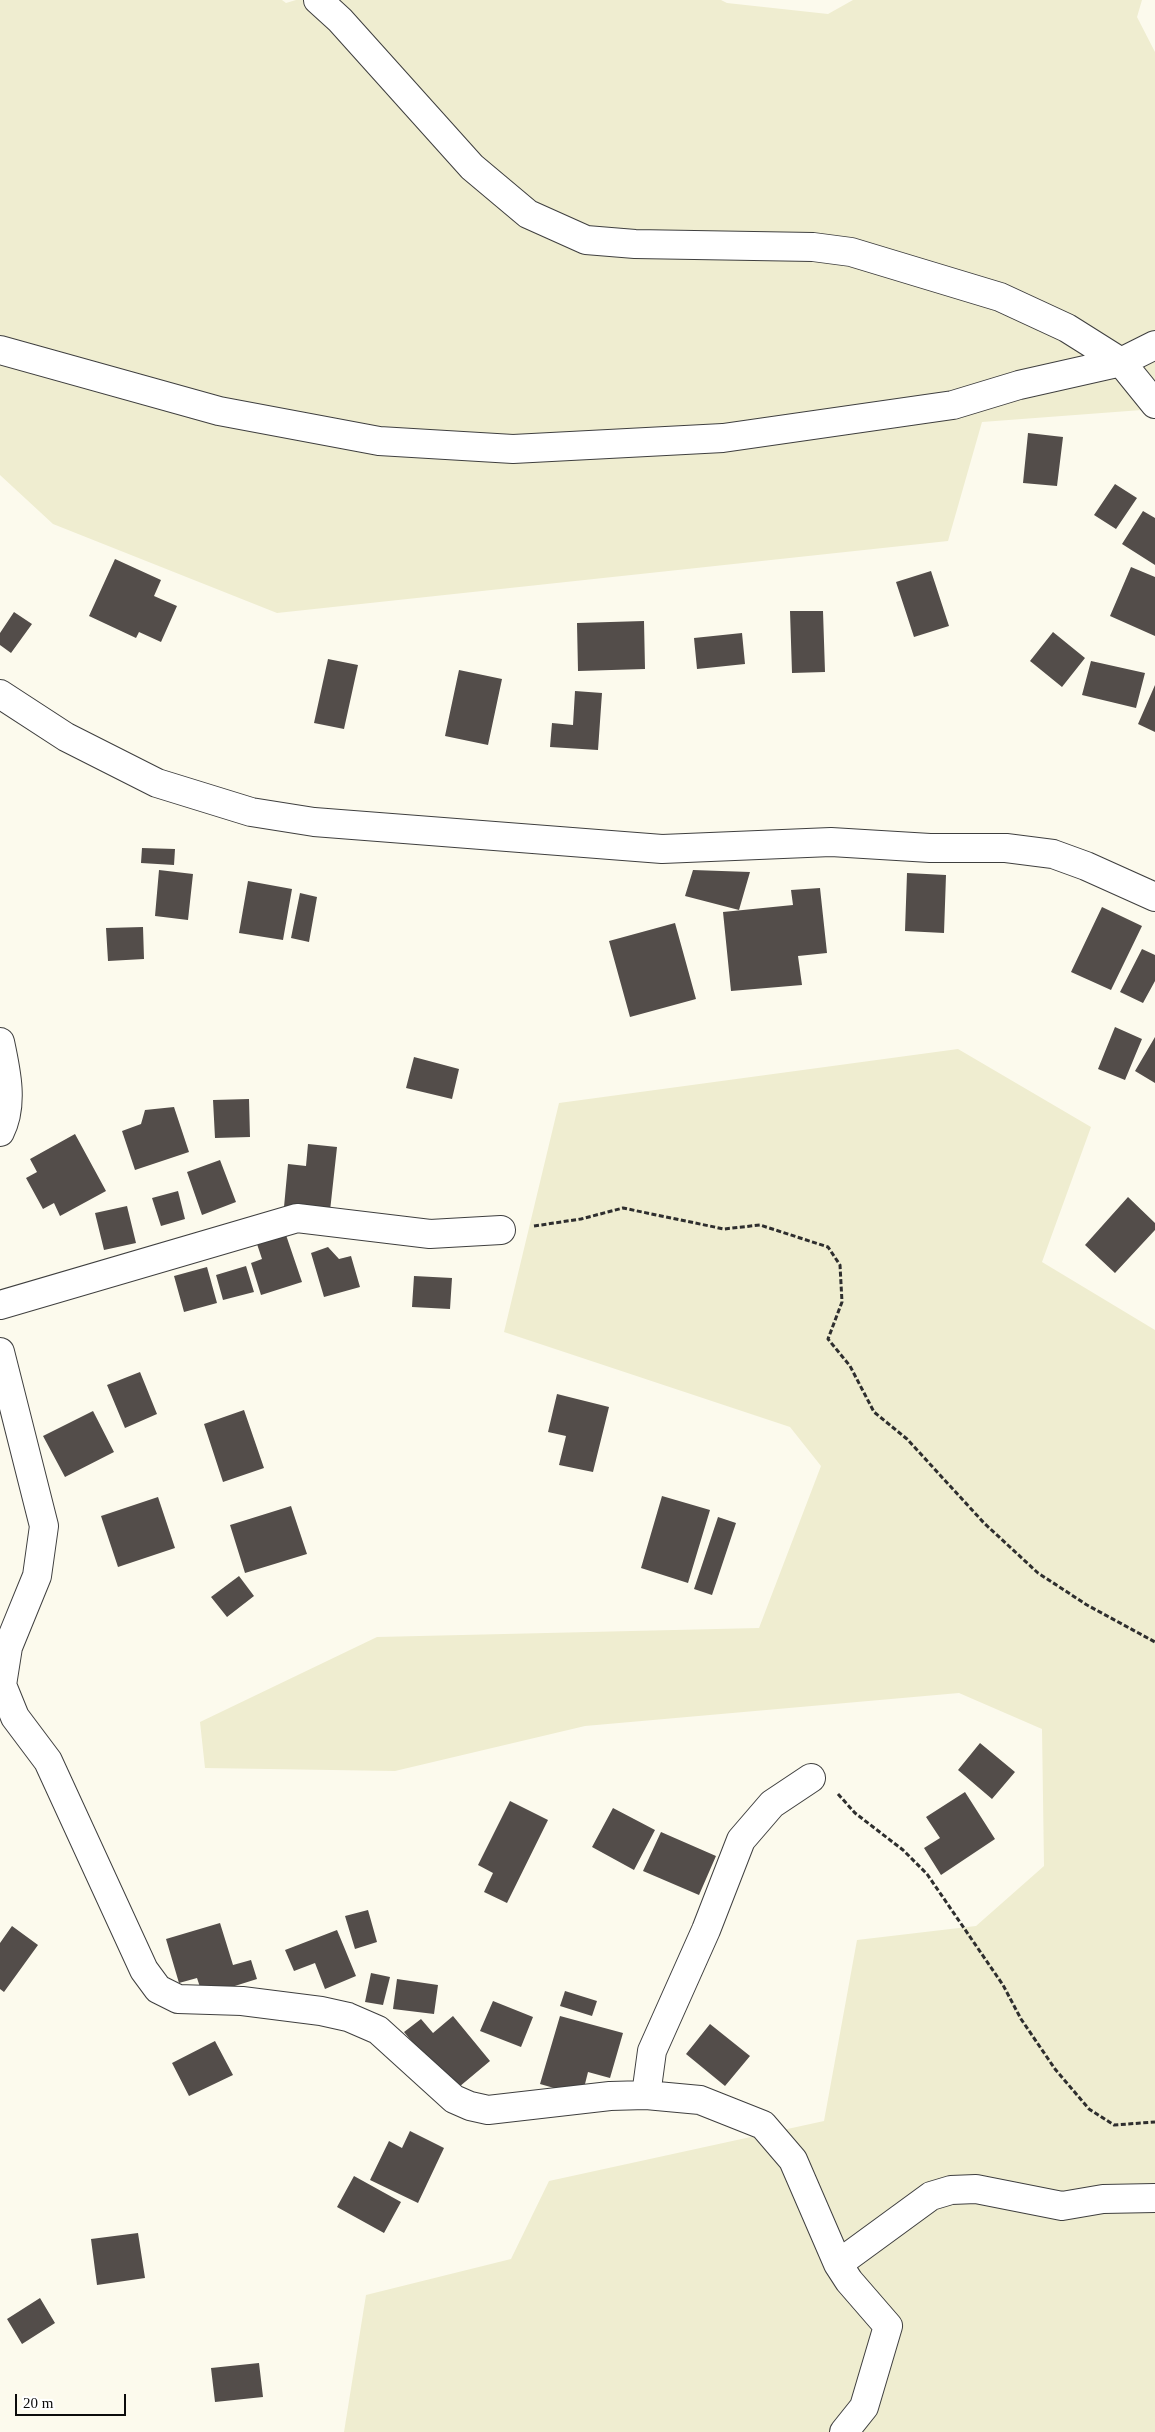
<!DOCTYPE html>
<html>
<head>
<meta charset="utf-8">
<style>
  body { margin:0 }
  #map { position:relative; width:1155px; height:2432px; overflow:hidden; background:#fcfaed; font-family:"Times New Roman",serif }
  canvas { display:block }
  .scale { position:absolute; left:15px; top:2394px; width:111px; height:22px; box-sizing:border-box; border:2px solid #0c0c0c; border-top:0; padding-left:6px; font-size:15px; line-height:18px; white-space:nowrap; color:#0c0c0c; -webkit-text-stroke:4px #fff; paint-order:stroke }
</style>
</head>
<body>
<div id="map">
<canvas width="1155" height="2432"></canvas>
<div class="scale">20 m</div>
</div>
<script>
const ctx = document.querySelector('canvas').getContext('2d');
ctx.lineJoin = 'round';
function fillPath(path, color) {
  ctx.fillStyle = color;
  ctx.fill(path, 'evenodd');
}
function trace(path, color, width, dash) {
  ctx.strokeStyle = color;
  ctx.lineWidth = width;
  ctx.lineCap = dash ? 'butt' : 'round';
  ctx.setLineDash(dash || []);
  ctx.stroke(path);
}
fillPath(new Path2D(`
  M0 0H282L286 3 296 0H721L727 3 828 14 853 0H1142L1137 17 1155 52V409L982 422 948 541 277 613 53 524 0 475Z
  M958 1049 1091 1127 1042 1262 1155 1330V2432H344L366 2295 511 2259 549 2181 824 2121 857 1940 976 1926 1044 1866 1042 1729 959 1693 585 1726 395 1771 205 1768 200 1722 377 1637 759 1628 821 1466 790 1427 504 1332 559 1103Z`), '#efedd0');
fillPath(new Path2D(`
  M1028 433 1063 437 1057 486 1023 483Z
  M1115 484 1137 498 1116 529 1094 515Z
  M1143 511 1155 518V565L1122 544Z
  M115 559 161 580 154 596 177 606 161 642 139 632 136 638 89 616Z
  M1131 567 1155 577V636L1110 616Z
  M931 571 949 626 914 637 896 582Z
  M790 611H823L825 672 792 673Z
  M14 612 32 624 11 653 0 645V633Z
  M644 621 645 669 578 671 577 623Z
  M1053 632 1085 658 1062 687 1030 661Z
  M742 633 745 664 697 669 694 638Z
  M328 659 358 665 344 729 314 723Z
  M1091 661 1145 673 1136 708 1082 695Z
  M459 670 502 679 488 745 445 736Z
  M1155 685V732L1138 724Z
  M575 691 602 693 598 750 550 747 552 723 573 725Z
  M142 848 175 849 174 865 141 863Z
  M159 870 193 874 188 920 155 916Z
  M693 870 750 872 739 910 685 896Z
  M907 873 946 875 944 933 905 931Z
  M248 881 292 889 283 940 239 933Z
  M820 888 827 953 798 956 802 985 731 991 723 912 793 905 791 890Z
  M300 893 317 897 309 942 291 938Z
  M1102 907 1142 926 1111 990 1071 972Z
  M675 923 696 999 630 1017 609 941Z
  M143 927 144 959 108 961 106 928Z
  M1142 949 1155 955V981L1143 1003 1120 992Z
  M1115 1027 1142 1039 1125 1080 1098 1069Z
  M1155 1037V1083L1135 1071Z
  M414 1057 459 1069 452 1099 406 1088Z
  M249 1099 250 1137 215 1138 213 1100Z
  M174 1107 189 1152 135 1170 122 1131 141 1124 145 1110Z
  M75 1134 106 1191 60 1216 54 1203 43 1209 26 1178 37 1172 30 1159Z
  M308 1144 337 1147 330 1211 284 1207 288 1164 306 1166Z
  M220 1160 236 1202 202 1215 187 1172Z
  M178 1191 185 1219 161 1226 152 1198Z
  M1128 1197 1155 1223V1230L1115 1273 1085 1245Z
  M127 1206 136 1243 104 1250 95 1213Z
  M286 1235 302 1282 261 1295 251 1263 262 1259 257 1244Z
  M328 1247 339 1259 351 1256 360 1287 324 1297 311 1253Z
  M246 1266 254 1292 223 1300 216 1275Z
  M207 1267 217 1303 184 1312 174 1276Z
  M414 1276 452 1278 450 1309 412 1307Z
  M140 1372 157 1414 125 1428 107 1385Z
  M557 1394 609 1407 593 1472 559 1465 566 1436 548 1432Z
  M244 1410 264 1468 223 1482 204 1424Z
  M93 1411 114 1452 65 1477 43 1436Z
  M662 1496 710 1510 688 1583 641 1568Z
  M158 1497 175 1548 118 1567 101 1516Z
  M291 1506 307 1554 245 1573 230 1525Z
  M718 1517 736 1523 712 1595 694 1589Z
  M239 1576 254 1596 227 1617 211 1597Z
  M980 1743 1015 1772 992 1799 958 1770Z
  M965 1792 995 1839 941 1875 924 1848 940 1838 926 1817Z
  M510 1801 548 1820 507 1903 484 1892 493 1873 478 1865Z
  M613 1808 655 1830 634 1870 592 1847Z
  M661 1832 716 1856 699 1895 643 1871Z
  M368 1910 377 1942 355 1949 345 1916Z
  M220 1923 233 1965 251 1960 257 1979 203 1996 197 1978 179 1983 166 1939Z
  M12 1926 38 1945 4 1992 0 1989V1943Z
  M337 1930 356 1976 325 1989 315 1963 294 1971 285 1950Z
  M371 1973 390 1977 383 2005 365 2002Z
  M397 1979 438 1985 434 2014 393 2009Z
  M565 1991 597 2001 592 2016 560 2006Z
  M493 2001 533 2017 521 2047 480 2031Z
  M453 2016 490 2061 453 2092 404 2032 421 2019 433 2033Z
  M560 2016 623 2033 610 2078 588 2072 582 2096 540 2084Z
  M710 2024 750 2056 725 2086 686 2054Z
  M215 2041 233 2075 189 2096 172 2063Z
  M410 2131 444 2148 418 2203 370 2180 389 2141 402 2148Z
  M354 2176 401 2202 384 2233 337 2207Z
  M138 2233 145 2278 97 2285 91 2239Z
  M40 2298 55 2323 22 2344 7 2319Z
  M259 2363 263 2397 215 2402 211 2368Z`), '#534d4a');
const minor = new Path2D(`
  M318 0 340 20 472 167 528 214 586 240 635 244 813 247 851 252 1000 297 1067 328 1121 362 1155 404
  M0 350 219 411 379 441 513 449 723 438 953 405 1019 385 1121 362 1155 345
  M0 694 66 737 157 783 251 812 314 822 662 849 831 842 930 848H1006L1053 854 1086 866 1155 897
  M0 1042C6 1070 14 1105 0 1132
  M0 1305 297 1218 430 1234 501 1230
  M0 1352 44 1526 37 1576 8 1647 2 1685 15 1717 48 1761 144 1970 158 1989 178 1999 242 2001 321 2011 348 2017 378 2030 454 2099 470 2106 488 2110 610 2096 646 2095 700 2100 763 2125 793 2160 838 2264 849 2281 888 2326 864 2407 844 2432
  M646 2095 652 2051 706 1930 741 1840 772 1804 811 1778
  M838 2264 931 2196 951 2190 976 2189 1062 2206 1103 2199 1155 2198`);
trace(minor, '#3f3f3f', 30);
trace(new Path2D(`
  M534 1226 581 1219 623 1208 724 1229 760 1225 828 1247 840 1265 842 1302 828 1339 850 1366 874 1412 907 1439 984 1523 1038 1573 1087 1605 1155 1642
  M838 1794 855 1813 903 1850 927 1874 1003 1985 1021 2019 1055 2069 1089 2109 1114 2125 1155 2122`), '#2e2e2e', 3, [5, 2.5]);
trace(minor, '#fff', 28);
</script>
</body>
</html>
